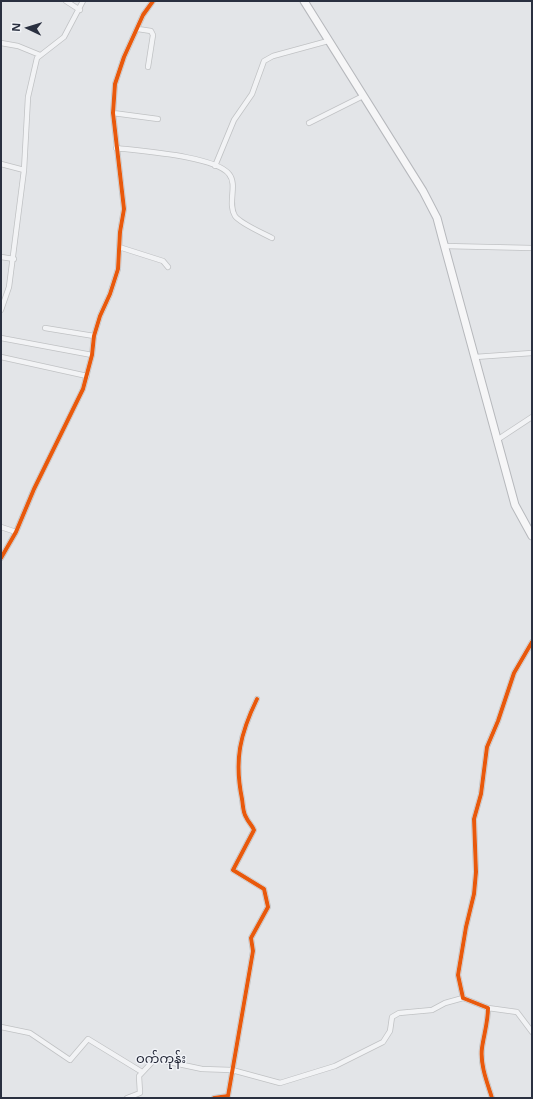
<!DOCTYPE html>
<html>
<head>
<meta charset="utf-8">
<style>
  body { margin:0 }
  #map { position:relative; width:533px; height:1099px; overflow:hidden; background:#e3e5e8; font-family:"Noto Sans",sans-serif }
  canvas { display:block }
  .frame { position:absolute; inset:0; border:2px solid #2a3040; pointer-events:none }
  .north { position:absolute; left:8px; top:8px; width:40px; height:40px; -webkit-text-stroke:3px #f1f3f7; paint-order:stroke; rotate:274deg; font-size:11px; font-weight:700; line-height:16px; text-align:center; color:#2a3040 }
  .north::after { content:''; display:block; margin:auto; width:14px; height:18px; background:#2a3040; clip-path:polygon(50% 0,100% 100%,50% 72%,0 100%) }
</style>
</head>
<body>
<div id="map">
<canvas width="533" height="1099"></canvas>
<div class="frame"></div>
<div class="north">N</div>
</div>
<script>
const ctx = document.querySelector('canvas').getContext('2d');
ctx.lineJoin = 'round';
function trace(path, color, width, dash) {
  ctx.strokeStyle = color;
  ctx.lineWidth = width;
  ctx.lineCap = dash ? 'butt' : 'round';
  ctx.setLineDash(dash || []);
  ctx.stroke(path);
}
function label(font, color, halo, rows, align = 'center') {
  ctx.font = font + ' "Noto Sans","Noto Sans Myanmar",sans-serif';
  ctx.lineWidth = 3;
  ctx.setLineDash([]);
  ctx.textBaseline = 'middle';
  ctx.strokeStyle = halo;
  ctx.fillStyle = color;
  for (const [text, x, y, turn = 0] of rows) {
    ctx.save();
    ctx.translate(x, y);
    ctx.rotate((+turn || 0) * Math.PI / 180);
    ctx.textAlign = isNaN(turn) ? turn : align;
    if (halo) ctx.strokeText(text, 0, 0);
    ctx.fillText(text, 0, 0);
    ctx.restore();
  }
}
const minor = new Path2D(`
  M66 1 80 10
  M138 29 151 31 153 35 148 67
  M1 43 18 46 40 55
  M113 113 158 119
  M309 123 363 96
  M116 148C139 151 215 156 229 174 238 185 227 203 235 216 241 224 263 233 272 238
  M1 164 24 170 28 97 37 58 64 37 83 1
  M215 166 234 120 252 94 264 61 273 56 328 41
  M444 246 532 248
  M119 247 163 261 168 267
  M1 257 14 259
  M1 310 9 287 24 170
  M45 328 94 336
  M1 338 92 355
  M1 357 87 376
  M475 357 532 353
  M497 440 532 417
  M1 527 16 532
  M1 558 16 532 34 489 83 389 92 355 94 336 100 316 110 294 118 269 120 232 124 209 113 113 115 84 124 57 143 15 153 1
  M488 1008 517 1012 532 1032
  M1 1027 30 1033 70 1060 88 1039 142 1072
  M127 1098 140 1093 139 1076 155 1059 202 1069 232 1070 280 1083 335 1066 383 1042 390 1031 392 1017 399 1013 432 1010 445 1003 463 998
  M214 1098 228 1096 253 951 251 938 268 907 264 889 233 870 254 830C252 825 248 822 246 817 243 813 243 805 242 799 234 760 240 734 257 699
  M492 1098C487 1082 480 1065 482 1048 484 1034 488 1022 488 1008L463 998 458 975 466 927 474 894 476 872 474 819 481 794 487 747 498 721 514 673 532 642`);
const highway = new Path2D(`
  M304 1 423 191 437 218 442 237 515 505 532 536`);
trace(minor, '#c0c2c4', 6);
trace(highway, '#b6b8bc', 9);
trace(minor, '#f2f3f5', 4.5);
trace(highway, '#f6f6f7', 7);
trace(new Path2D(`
  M1 558 16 532 34 489 83 389 92 355 94 336 100 316 110 294 118 269 120 232 124 209 113 113 115 84 124 57 143 15 153 1
  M214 1098 228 1096 253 951 251 938 268 907 264 889 233 870 254 830C252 825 248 822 246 817 243 813 243 805 242 799 234 760 240 734 257 699
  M492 1098C487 1082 480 1065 482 1048 484 1034 488 1022 488 1008L463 998 458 975 466 927 474 894 476 872 474 819 481 794 487 747 498 721 514 673 532 642`), '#e8590c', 4);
label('13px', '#1d2131', '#f1f3f7', [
  ["ဝက်ကုန်း",161,1059]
]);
</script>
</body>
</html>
